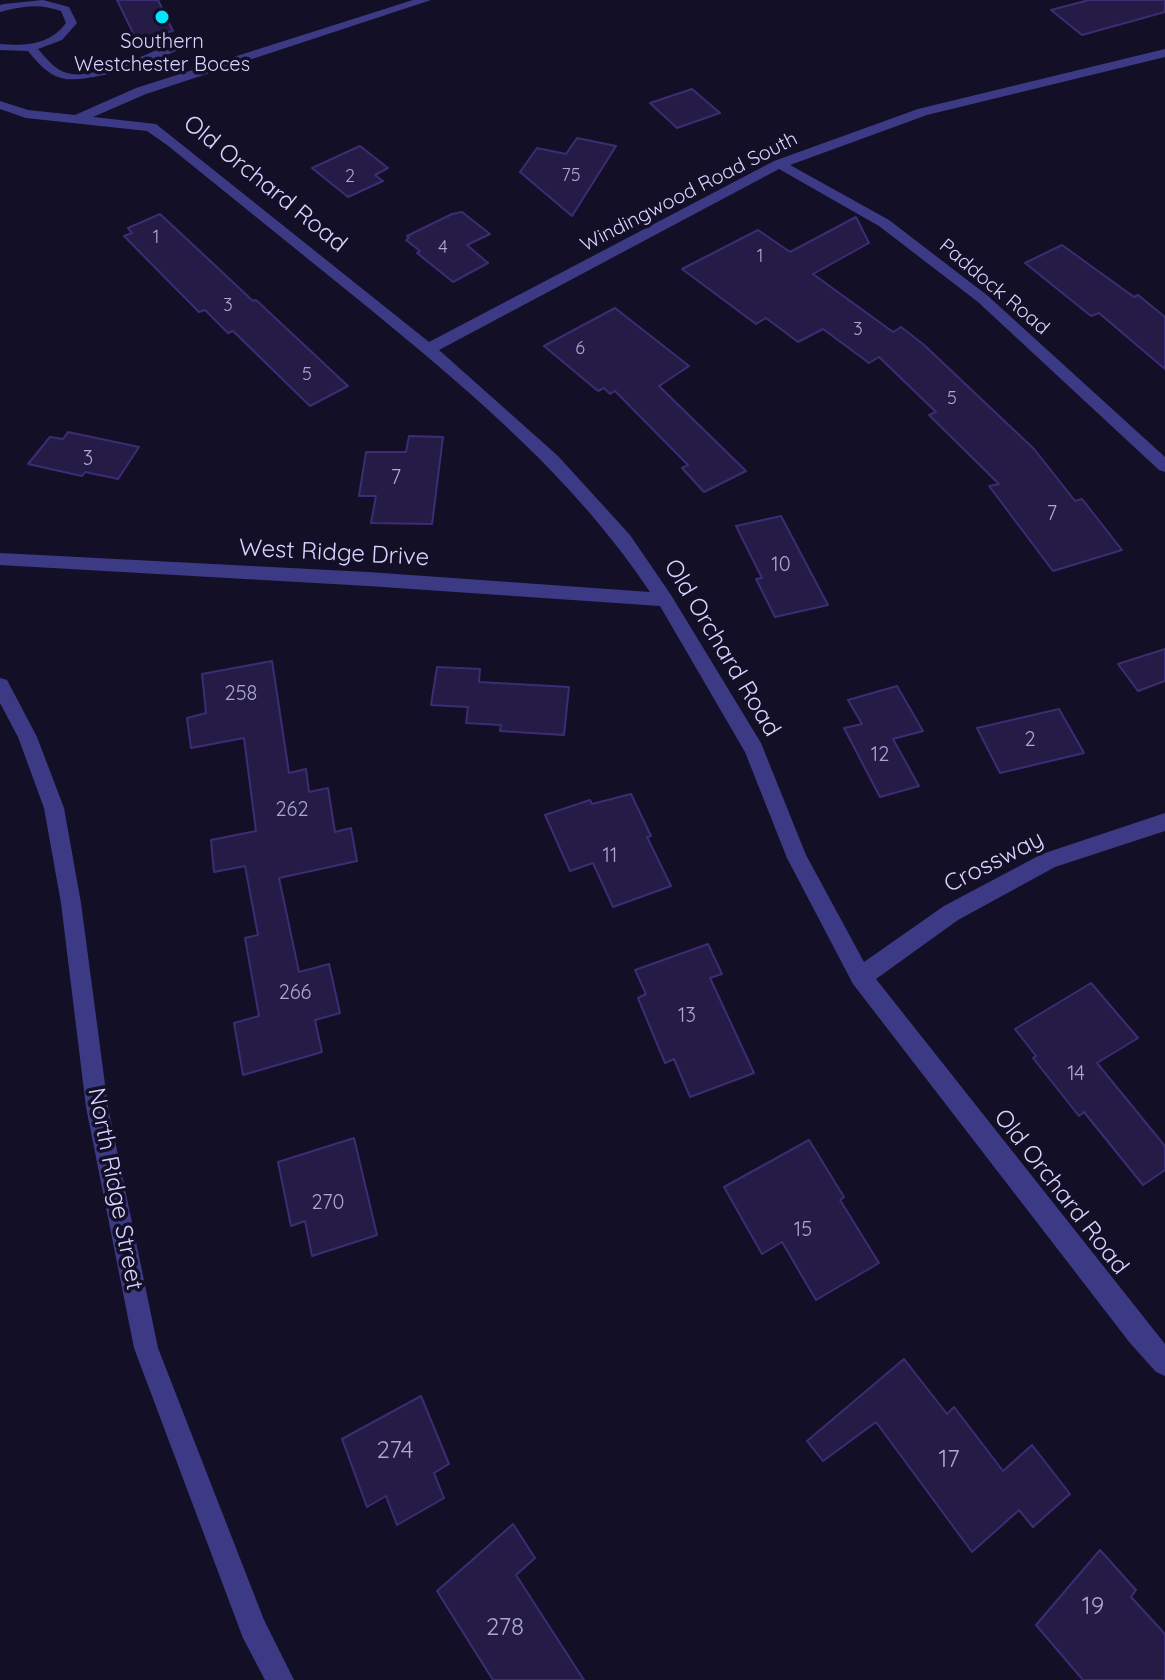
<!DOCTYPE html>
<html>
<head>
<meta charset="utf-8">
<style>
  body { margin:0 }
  canvas { display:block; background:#130f26 }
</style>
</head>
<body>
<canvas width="1165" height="1680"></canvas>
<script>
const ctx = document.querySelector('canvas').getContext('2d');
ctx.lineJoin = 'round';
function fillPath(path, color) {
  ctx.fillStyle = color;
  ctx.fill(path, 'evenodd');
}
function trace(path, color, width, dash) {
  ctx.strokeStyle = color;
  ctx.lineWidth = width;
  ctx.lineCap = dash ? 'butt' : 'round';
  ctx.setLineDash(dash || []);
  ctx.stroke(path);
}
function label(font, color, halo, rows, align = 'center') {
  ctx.font = font + ' Quicksand,sans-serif';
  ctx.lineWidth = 7;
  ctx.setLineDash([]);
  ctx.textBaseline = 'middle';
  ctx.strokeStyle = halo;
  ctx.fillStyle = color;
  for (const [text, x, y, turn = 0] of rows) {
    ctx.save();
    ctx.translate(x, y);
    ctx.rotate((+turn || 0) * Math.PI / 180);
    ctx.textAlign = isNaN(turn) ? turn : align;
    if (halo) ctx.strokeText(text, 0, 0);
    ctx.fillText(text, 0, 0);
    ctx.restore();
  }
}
const building = new Path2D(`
  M117 0H158L173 31 136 39Z
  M1089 0H1165V12L1082 35 1051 10Z
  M692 89 720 113 677 128 650 103Z
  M577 138 616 146 572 216 520 172 537 148 566 154Z
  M360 146 388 168 375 175 383 181 348 197 312 168Z
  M462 212 490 234 467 245 488 263 453 282 417 253 420 251 406 240 409 238 407 236 452 214Z
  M160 214 253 301 256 300 348 386 310 406 233 331 228 333 205 310 199 312 124 236 132 233 128 228Z
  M856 217 869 243 813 274 893 332 901 327 923 344 1034 449 1075 501 1082 499 1122 550 1053 571 989 486 999 484 929 415 936 412 879 357 869 363 823 329 798 342 766 318 756 324 682 269 758 230 790 252Z
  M1062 245 1134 297 1138 295 1165 317V369L1099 313 1091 316 1025 263Z
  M615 308 689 366 659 386 746 471 704 492 682 468 688 465 615 391 610 394 604 388 598 391 544 346Z
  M68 432 139 447 118 479 85 472 82 476 28 464 50 437 63 439Z
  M409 436 443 437 432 524 371 523 376 496H359L366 452H406Z
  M781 516 828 605 775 617 756 579 762 578 736 526Z
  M1165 649V681L1138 691 1118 664Z
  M272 661 289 773 306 769 309 792 328 788 335 832 351 828 357 861 279 878 299 972 329 964 340 1013 315 1020 322 1052 243 1075 234 1023 259 1016 245 938 258 935 245 866 214 872 211 840 256 831 244 738 191 748 187 718 206 713 202 674Z
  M437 667 480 669 479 682 569 687 564 735 500 731 501 725 466 723 468 707 431 705Z
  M897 686 923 731 893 739 919 786 880 797 844 728 862 724 848 700Z
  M1059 709 1084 753 1000 773 977 728Z
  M631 794 651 836 647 837 671 886 613 907 593 863 570 871 545 815 590 800 592 804Z
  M708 944 722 974 710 978 754 1073 690 1097 674 1059 665 1063 638 998 646 994 635 970Z
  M1091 983 1138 1038 1097 1063 1165 1146V1170L1143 1185 1084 1112 1079 1116 1033 1058 1036 1056 1015 1029Z
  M354 1138 377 1235 312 1256 305 1221 291 1226 278 1162Z
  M809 1140 844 1197 840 1200 879 1263 816 1300 782 1242 762 1254 724 1187Z
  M904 1359 947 1414 954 1407 1003 1471 1032 1445 1070 1494 1033 1527 1019 1510 972 1552 876 1422 823 1461 807 1441Z
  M421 1396 449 1464 434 1473 444 1498 397 1525 386 1496 367 1507 342 1439Z
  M513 1524 535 1558 516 1575 584 1680H493L437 1591Z
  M1100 1550 1136 1590 1131 1597 1165 1634V1680H1083L1036 1625Z`);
fillPath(building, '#241b47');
trace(building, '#3b2d73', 2);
fillPath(new Path2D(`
  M43 0 69 7 77 23 62 40 38 49C46 58 55 70 67 73 96 81 158 48 186 38L196 40C175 56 86 86 61 78 47 74 37 62 28 51L0 50V44C25 46 50 45 66 23L61 11C40 3 21 6 0 12V5L4 4Z`), '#3d3a85');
fillPath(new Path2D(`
  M413 0H431L146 94 93 117 156 124 429 342 774 161 918 109 1165 49V57L927 115 790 165 889 220 988 296 1165 457V472L1159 470 978 302 879 226 779 169 439 350 558 456 630 535 671 595 761 743 806 855 864 962 944 906 1042 854 1165 813V831L1055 867 958 920 876 979 1165 1344V1376L1156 1372 1130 1343 853 984 787 858 745 752 660 606 368 586 0 565V553L368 572 650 592C575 479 470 391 365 305 299 252 233 198 167 145L147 131 26 118 0 109V101L28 110 75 115 136 88Z`), '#3d3a85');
fillPath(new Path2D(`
  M0 678 7 680 37 737 64 808 81 903 108 1107 158 1348 264 1620 294 1680H265L243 1638 134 1348 86 1107 61 903 44 808 18 737 0 703Z`), '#3d3a85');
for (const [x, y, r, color] of [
  [162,17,8,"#00e5ff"]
]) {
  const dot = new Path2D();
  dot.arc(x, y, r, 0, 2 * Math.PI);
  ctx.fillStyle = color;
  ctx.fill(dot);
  trace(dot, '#130f26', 3);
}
label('18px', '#aca6d1', null, [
  ["75",571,176],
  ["2",350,177],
  ["1",156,238],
  ["4",443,248],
  ["1",760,257],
  ["3",228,306],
  ["3",858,330],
  ["6",580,349],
  ["5",307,375],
  ["5",952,399]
]);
label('20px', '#d9d4ff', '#130f26', [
  ["Southern",162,42],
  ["Westchester Boces",162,65]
]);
label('20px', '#d9d4ff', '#130f26', [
  ["Windingwood Road South",689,192,-27],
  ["Paddock Road",994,287,40]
]);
label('20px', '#aca6d1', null, [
  ["3",88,459],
  ["7",396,478],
  ["7",1052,514],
  ["10",781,565],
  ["258",241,694],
  ["2",1030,740],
  ["12",880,755],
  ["262",292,810],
  ["11",610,856],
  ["266",295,993],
  ["13",687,1016],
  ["14",1076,1074],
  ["270",328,1203],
  ["15",803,1230]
]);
label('24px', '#d9d4ff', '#130f26', [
  ["Old Orchard Road",265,184,39],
  ["West Ridge Drive",334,553,3],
  ["Old Orchard Road",722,648,59],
  ["Crossway",994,862,-27],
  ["North Ridge Street",115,1189,79],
  ["Old Orchard Road",1061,1192,52]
]);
label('24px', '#aca6d1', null, [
  ["274",395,1451],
  ["17",949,1460],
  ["19",1093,1607],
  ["278",505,1628]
]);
</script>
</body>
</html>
